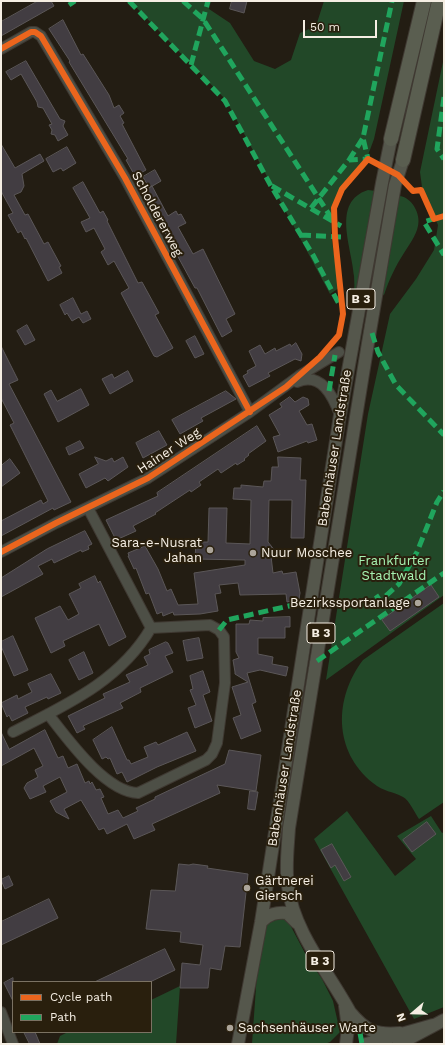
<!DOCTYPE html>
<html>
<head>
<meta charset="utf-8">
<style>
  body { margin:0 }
  #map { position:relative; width:445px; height:1045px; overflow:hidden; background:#231d13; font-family:"Work Sans",sans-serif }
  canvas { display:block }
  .frame { position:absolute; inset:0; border:2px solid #f5eee3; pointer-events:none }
  .legend { position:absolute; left:12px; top:981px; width:140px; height:52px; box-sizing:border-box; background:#291f0d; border:1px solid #7b7263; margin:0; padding:5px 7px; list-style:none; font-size:12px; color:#f5eee3 }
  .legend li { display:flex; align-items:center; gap:8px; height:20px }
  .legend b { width:20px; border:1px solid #7b7263 }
  .north { position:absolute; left:393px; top:993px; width:40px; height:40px; -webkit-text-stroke:3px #291f0d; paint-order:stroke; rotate:250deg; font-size:11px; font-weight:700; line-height:16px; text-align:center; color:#f5eee3 }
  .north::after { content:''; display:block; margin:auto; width:14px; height:18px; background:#f5eee3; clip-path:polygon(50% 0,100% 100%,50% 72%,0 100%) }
  .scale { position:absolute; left:303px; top:20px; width:74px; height:18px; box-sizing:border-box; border:2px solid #f5eee3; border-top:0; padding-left:5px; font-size:12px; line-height:14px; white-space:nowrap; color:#f5eee3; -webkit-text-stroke:3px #291f0d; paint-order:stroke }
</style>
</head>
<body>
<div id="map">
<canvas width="445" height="1045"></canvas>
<div class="frame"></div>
<ul class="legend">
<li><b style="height:5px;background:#eb651d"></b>Cycle path</li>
<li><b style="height:5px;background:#20a55d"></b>Path</li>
</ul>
<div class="north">N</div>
<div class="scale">50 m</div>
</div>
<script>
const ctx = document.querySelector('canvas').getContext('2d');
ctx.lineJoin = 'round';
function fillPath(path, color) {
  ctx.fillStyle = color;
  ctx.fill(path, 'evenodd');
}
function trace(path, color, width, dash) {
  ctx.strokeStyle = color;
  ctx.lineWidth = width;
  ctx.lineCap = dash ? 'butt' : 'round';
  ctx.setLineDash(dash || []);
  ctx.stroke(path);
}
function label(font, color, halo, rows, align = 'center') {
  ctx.font = font + ' "Work Sans",sans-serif';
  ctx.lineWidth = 4;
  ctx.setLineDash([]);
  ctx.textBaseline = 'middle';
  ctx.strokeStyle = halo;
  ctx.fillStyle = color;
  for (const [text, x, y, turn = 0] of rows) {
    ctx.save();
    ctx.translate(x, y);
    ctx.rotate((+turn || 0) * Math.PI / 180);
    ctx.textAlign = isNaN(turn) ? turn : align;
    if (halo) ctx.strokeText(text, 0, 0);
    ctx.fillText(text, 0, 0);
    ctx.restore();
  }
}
fillPath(new Path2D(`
  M130 1H211L209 9 230 23 254 61 275 69 291 60 300 33 316 26 324 1H404L374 139 364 166 343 193 332 212 331 234 339 288 330 294 226 100Z
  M444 57V595L326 680 368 414 390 314 416 279 434 250 438 225 422 187 420 172Z
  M368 190 376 191 354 314 352 313C354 301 355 288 354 276 352 247 331 202 368 190Z
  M399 196C412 197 421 214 418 226 416 236 409 245 404 253 395 267 389 280 384 295L381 294Z
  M444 603V802L419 819C415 813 409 800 403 797 392 791 384 792 373 783 333 751 334 698 363 660Z
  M347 811 395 876 416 859 397 836 431 816 442 833 444 832V1007L414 1019 314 839Z
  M286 917 307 957 322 979 333 1001 340 1032 330 1042 325 1044H252L257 973 264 927 272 918Z
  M180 986 176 1044H57L60 1036 68 1032H151V1000Z`), '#224828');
const building = new Path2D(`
  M38 1H51L54 6 1 36V22Z
  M232 1H247L244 13 230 9Z
  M63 20 81 55 83 54 109 95 114 108 119 105 124 113 120 116 124 123 122 124 146 170 135 176 126 160 128 159 69 62 70 61 49 29Z
  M26 61 60 119 65 121 63 126 68 135 58 141 55 135 51 134 52 130 49 125 52 124 43 108 38 107 37 102 21 74 11 80 6 72Z
  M1 144 15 168 40 154 44 161 22 174 24 186 21 192 14 195 25 215 28 214 44 244 48 242 61 266 59 267 62 273 48 281 26 238 25 239 21 231 18 233 8 215 13 213 1 191Z
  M67 147 76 163 63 171 61 168 53 172 46 159Z
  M155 170 161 181 149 188 143 177Z
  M83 182 100 213 103 211 108 220 107 221 138 283 142 282 159 313 155 315 173 348 157 357 154 356 121 293 129 288 114 261 108 265 101 252 105 249 94 228 86 232 81 222 90 218 73 188Z
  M152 186 168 216 176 211 178 215 181 214 186 223 178 227 193 254 203 249 235 314 226 319 232 331 222 337 197 288H195L164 231 166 230 143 191Z
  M73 298 81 314 87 311 91 319 83 323 79 317 72 321 67 313 65 315 60 305Z
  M27 325 35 340 25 345 17 331Z
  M195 336 204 354 195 358 186 341Z
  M296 343 302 354 301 361 295 359 268 373 270 376 249 387 243 376 248 373 247 371 256 366 249 351 260 345 265 354 275 348 276 351 290 344 291 346Z
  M1 346 18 380 9 384 71 502 54 510 53 508 1 536V521L41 500 43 504 48 501 10 425 14 423 1 398Z
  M128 371 133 381 110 394 102 379 112 374 114 378Z
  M81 389 89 405 58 422 44 394 51 390 57 401Z
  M226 391 236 399 201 418 203 421 180 434 172 420Z
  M290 397 295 402 303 397 308 399 309 405 299 411 307 425 312 424 317 440 308 443 307 441 278 452 273 437 280 435 269 415 282 407 280 404Z
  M257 426 266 441 248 454 249 455 244 459 245 460 237 465 236 463 221 473 218 469 199 482 201 485 191 492 190 490 155 513 156 514 133 526 136 531 116 540 106 520 158 496 157 493Z
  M159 431 167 445 143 458 136 443Z
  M80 441 84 448 69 455 66 448Z
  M95 457 106 461 112 458 114 462 123 457 128 467 108 481 105 478 86 488 79 474 98 464Z
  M278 457 301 458 300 480H306L304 538H291L292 500H269L268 542 279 556H271L273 573 282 571 283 574 296 572 300 593 299 599 287 602 286 594 240 595 238 583 219 585 221 593 215 594 218 611 200 614 174 615 173 612 163 616 162 612 157 614 149 593 146 594 136 568 134 569 128 556H129L128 553 145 546 158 569 167 591 171 589 178 605 198 604 194 573 245 565V560L195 559 196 542H208L209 508H227L226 543 250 544 251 500 233 499 234 488H241V485L263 487 264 481H271L272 467H278Z
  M10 459 20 473 1 487V466Z
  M85 531 92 544 88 546 89 549 82 552 81 550 54 563 52 559 38 566 43 574 1 597V578L47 549Z
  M95 576 98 583 100 581 126 637 109 646 99 624 63 641 65 646 51 653 35 618 60 606 68 620 79 614 69 594 81 588 79 584Z
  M431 585 439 597 390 631 382 620Z
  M290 617V627H285V638H258V654L273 657 272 664 288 667 286 676 260 670 247 673 256 702 252 704 261 731 241 739 233 718 241 715 232 687 248 682 235 674V672L233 660 239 658 236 652V624H249L250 620 263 621V618Z
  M13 636 28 670 14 676 1 646V642Z
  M199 638 203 658 187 661 183 641Z
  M166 642 168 643 173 653 165 656 173 672 140 688 141 692 120 703 123 708 83 726 85 729 77 733 68 716 105 698 103 694 130 682 126 675 148 665 144 657 150 654 149 650Z
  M84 652 93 673 79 680 69 660Z
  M203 671 210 692 203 695 212 721 195 728 188 708 196 705 190 690 193 689 190 676Z
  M51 674 61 693 48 699 47 697 25 707 28 713 12 721 9 715 7 717 1 703 17 695 18 699 32 692 28 684Z
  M112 727 127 760H129L131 764 148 757 144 747 156 742 158 745 187 732 196 751 157 767 127 782 122 772 117 774 110 758 108 759 106 757 102 759 93 740Z
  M45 730 58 758 63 756 68 768 77 764 85 783 89 781 90 784 92 782 96 790 100 789 104 797 101 798 108 814 118 810 123 818 138 811 136 808 155 799V797L225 764 229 750 261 755 256 791 217 785 220 793 152 824 155 830 134 839 127 824 107 834 104 828 99 830 81 800 64 809 69 819 56 812 50 801 67 792 60 777 43 786 46 792 30 799 24 788 27 783 38 777 35 770 43 766 34 748 1 766V732L9 749Z
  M250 791 258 792 255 810 248 809Z
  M427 822 436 834 412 852 403 840Z
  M332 844 351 877 344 881 335 865 331 868 321 850Z
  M179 864 189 865 193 864 208 866 207 868 248 874 240 947 225 946 221 970 210 968 208 988H180L182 963 200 965 203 945 180 942 181 932 146 929 151 890 175 891Z
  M9 876 13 885 5 889 1 880Z
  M49 899 58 918 1 945V922Z
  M165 949 175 970 150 982H95Z
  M13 978V1001L4 983Z
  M24 1032H35L40 1044H30Z`);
fillPath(building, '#423d42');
trace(building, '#5b5758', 1);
const minor = new Path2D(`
  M1 49 31 32H35L41 36 125 178 250 412
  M297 382C321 371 333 396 340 415
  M1 552 56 523 148 478 250 412 299 376 339 352
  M48 714C67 738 105 792 138 793L206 760 212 754 217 743 225 683 224 637 219 630 210 625 151 628
  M13 732C66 705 120 681 151 628L88 508
  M1 1012 13 1044`);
const major = new Path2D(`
  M261 922C269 914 276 912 287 913L297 923
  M345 1006 348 1028 346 1044
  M400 1033C375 1035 366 1031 350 1012 329 973 293 931 288 886 285 867 288 847 289 828L368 343 395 185 403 160
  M238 1044 261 922 340 415 382 183 391 139
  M366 1044 433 1025
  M399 1044 444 1020`);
const highway = new Path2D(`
  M391 139 424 1
  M403 160 439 1`);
trace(minor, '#3f3932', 12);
trace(major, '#3f3932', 14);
trace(highway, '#3f3932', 16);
trace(minor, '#4d4f46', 10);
trace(major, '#55574c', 12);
trace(highway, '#5a5e50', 14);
trace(new Path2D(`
  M129 1 225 101 271 186 313 255 340 306
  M183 1 203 19 332 219
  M69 5 75 1
  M191 65 208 1
  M444 97 437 149 444 159
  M349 160 363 138
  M272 186 341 226
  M311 208 349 160 368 159 363 138 392 1
  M436 218 424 222 444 255
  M301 235 342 237
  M372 333 378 352 396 385 444 435
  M329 391 335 355
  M376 595 380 601 399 584 417 552 437 502 444 491
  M219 630 227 620 293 605 301 604
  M317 661 444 573
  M360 1033 362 1044`), '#20a55d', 5, [10, 5]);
trace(new Path2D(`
  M1 49 31 32H35L41 36 125 178 250 412
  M1 552 56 523 148 478 286 387 320 357 339 335 343 314 335 237 334 208 342 189 368 159 398 175 413 191 421 190 434 219 444 216`), '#eb651d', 6);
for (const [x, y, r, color] of [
  [210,550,4,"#aca59a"],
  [253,553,4,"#aca59a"],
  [418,603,4,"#aca59a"],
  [247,888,4,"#aca59a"],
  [230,1028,4,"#aca59a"]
]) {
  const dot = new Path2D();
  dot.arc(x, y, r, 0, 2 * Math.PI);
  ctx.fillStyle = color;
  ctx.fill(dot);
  trace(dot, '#291f0d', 1.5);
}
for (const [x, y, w] of [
  [361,299,28],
  [321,633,28],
  [320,961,28]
]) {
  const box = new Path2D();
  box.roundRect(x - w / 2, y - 10, w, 20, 3);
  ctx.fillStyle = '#291f0d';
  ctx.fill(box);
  trace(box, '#f5eee3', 1);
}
label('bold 12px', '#f5eee3', null, [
  ["B 3",361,299],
  ["B 3",321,633],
  ["B 3",320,961]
]);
label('13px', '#f5eee3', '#291f0d', [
  ["Scholdererweg",157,214,62],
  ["Babenhäuser Landstraße",335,448,-81],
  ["Hainer Weg",169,451,-33],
  ["Babenhäuser Landstraße",285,768,-81]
]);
label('13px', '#f5eee3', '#291f0d', [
  ["Sara-e-Nusrat",202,543,"right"],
  ["Jahan",202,558,"right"],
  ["Nuur Moschee",261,553],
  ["Bezirkssportanlage",410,603,"right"],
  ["Gärtnerei",255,881],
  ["Giersch",255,896],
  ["Sachsenhäuser Warte",238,1028]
], 'left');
label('13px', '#a6f2b1', '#291f0d', [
  ["Frankfurter",394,561],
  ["Stadtwald",394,576]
]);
</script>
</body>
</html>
